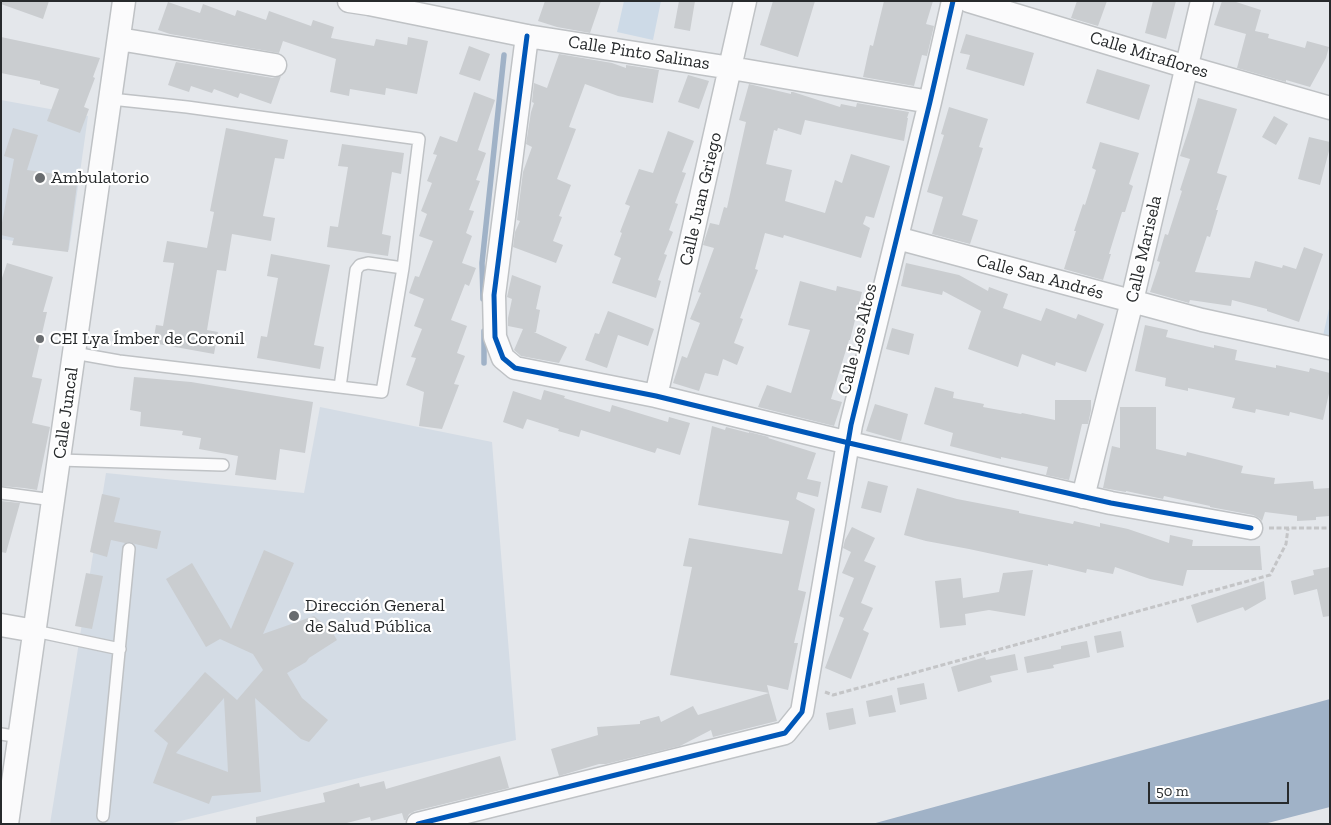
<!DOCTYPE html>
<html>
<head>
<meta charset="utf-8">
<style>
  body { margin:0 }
  #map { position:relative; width:1331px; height:825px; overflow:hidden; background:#e4e7eb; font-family:"Zilla Slab",serif }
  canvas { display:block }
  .frame { position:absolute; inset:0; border:2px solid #272a2c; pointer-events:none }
  .scale { position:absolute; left:1148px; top:782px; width:141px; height:22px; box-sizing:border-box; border:2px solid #272a2c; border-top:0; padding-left:6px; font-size:15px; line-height:18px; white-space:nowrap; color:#272a2c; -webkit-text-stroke:4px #fff; paint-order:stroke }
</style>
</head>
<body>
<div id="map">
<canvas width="1331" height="825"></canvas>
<div class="frame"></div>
<div class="scale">50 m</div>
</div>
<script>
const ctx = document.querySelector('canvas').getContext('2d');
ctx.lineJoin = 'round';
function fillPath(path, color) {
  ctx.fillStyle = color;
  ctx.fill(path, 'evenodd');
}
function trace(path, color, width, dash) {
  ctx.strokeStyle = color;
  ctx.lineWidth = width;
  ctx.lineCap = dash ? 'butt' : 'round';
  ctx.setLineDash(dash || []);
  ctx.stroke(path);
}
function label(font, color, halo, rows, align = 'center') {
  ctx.font = font + ' "Zilla Slab",serif';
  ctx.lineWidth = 4.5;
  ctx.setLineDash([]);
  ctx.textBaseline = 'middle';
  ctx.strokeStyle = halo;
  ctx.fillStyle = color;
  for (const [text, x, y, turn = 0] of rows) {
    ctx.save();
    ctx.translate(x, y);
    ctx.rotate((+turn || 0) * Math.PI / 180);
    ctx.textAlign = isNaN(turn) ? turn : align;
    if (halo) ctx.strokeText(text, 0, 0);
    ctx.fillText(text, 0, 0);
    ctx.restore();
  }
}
fillPath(new Path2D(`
  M1 100 88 116 69 250 1 239Z
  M320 407 492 442 516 740 168 824H50L106 473 304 493Z`), '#d4dce5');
fillPath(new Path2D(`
  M624 1H661L653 40 617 32Z
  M1330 304V338L1323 336Z`), '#cddae7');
fillPath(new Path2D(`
  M1330 699V807L1264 824H872Z`), '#a0b2c7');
trace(new Path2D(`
  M483 299 482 263 504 55
  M484 331V363`), '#a0b2c7', 5.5);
fillPath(new Path2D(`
  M1 1H49L43 19 1 4Z
  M545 1H601L590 33 557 27 538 21Z
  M679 1H695L690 31 674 28Z
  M773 1H815L798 57 760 45Z
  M884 1H933L926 24 934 26 927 56 922 55 914 86 863 77 870 45 873 46Z
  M1077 1H1107L1098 26 1071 18Z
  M1153 1H1176L1166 39 1145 33Z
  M1222 1H1233L1261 10 1255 31 1269 34 1268 38 1305 48 1307 41 1329 47 1326 58 1310 87 1286 80V82L1237 68 1246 34 1214 25Z
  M168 2 200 13 203 4 235 16 237 10 266 20 269 11 311 26 313 20 334 27 331 38 374 46 376 39 407 45 408 37 428 41 417 94 386 88 385 95 350 89 349 96 330 92 336 59 283 41 279 53 170 34 158 30Z
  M966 34 1034 53 1024 86 966 69 970 55 960 53Z
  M1 37 100 58 93 77 95 78 84 107 89 109 80 133 47 121 59 89 40 84V81L1 73Z
  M469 46 490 54 480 81 459 74Z
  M559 54 612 63 626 68V65L659 70 653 103 618 96 585 84 569 127 576 129 557 179 571 185 559 216 562 217 553 241 563 245 556 263 513 247 515 232 520 221 517 220 523 172 532 147 526 144 531 112 534 103 532 102 534 83 547 88Z
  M176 62 273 78 281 76 271 104 240 93 238 98 214 89 212 93 191 86 189 92 168 85Z
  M1097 69 1150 85 1139 120 1086 103Z
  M688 75 709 81 699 109 678 102Z
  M749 84 791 94V92H793L840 107 841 104 856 107 857 103 909 112 907 118H908L904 141 805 120 801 135 778 128 777 131 774 130 766 164 792 170 785 201 825 213 835 180 842 183 851 154 890 166 874 218 866 216 863 224 870 228 861 258 784 235 783 238 765 233 755 269 758 270 740 318 743 319 734 343 744 347 737 365 723 359 718 376 705 373 699 391 673 383 682 356 687 358 700 323 690 319 701 293 698 292 714 248 703 245 710 223 719 225 724 207 727 208 746 122 739 120Z
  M474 92 495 100 478 150 486 153 476 180 480 181 469 210 474 211 466 233 472 236 462 263 476 268 469 286 465 284 451 320 467 326 457 353 465 356 454 384 459 385 442 429 419 426 424 392 406 385 416 358 411 357 422 329 414 326 424 299 409 293 415 276 419 277 433 241 419 236 427 214 421 211 432 183 427 181 437 155 433 154 440 136 457 142Z
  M1198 98 1237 109 1217 173 1227 176 1216 210H1218L1210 237 1207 236 1195 272 1250 278 1255 261 1282 268 1283 265 1296 269 1304 247 1323 254 1299 322 1267 311V309L1232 300 1231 306 1190 300 1189 303 1150 292 1160 262 1157 261 1165 234 1168 235 1182 191 1180 190 1190 159 1180 156 1189 129Z
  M949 107 988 119 979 147 983 148 962 215 978 220 970 244 932 234 943 197 927 192 944 135 941 134Z
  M1274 116 1288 124 1276 145 1262 137Z
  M13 128 38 135 27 170 78 177 68 252 12 245 14 238 1 235V228L14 159 4 156Z
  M226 128 288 140 284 159 275 158 263 216 275 218 271 241 232 234 226 271 217 270 207 330 218 332 214 354 153 343 156 325 163 326 174 263 163 262 167 241 207 248 214 212 210 211Z
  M668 131 694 141 682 172 686 173 675 203 678 204 669 230 673 232 664 254 667 255 658 280 661 281 656 298 612 283 621 258 614 255 622 233 620 232 630 206 625 204 639 169 653 173Z
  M1309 137 1330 142V147L1320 185 1298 179Z
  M1100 142 1139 153 1129 184 1133 186 1125 212H1122L1109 254H1111L1103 280 1064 269 1076 231H1074L1083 204 1085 205 1096 170 1092 168Z
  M342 144 404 153 401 174 392 172 382 234 391 236 388 256 327 247 330 226 338 227 348 167 338 166Z
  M271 254 330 265 314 345 324 347 320 369 257 358 261 336 267 337 278 278 267 276Z
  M7 263 53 277 43 312H47L32 377 42 379 32 423 50 427 37 490 24 488 1 486V281Z
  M906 263 959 275 988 291 989 287 1008 294 1003 308 1041 321 1046 308 1076 319 1078 314 1104 324 1086 372 1056 362 1055 366 1022 354 1018 367 968 349 981 311 943 291 942 295 901 286Z
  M512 275 541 286 536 309 540 310 536 332H534L567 347 559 363 521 356 514 350 523 329 508 326V318L512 299 507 297Z
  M800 281 836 291 837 286 862 292 850 340H849L831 399 842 402 834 426 758 407 767 385 791 393 810 330 788 325Z
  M608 311 654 329 648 346 618 335 607 368 585 360 595 333 599 334Z
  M1145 325 1168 330 1166 337 1214 348V345L1237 350 1235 360 1276 368V365L1309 372 1310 368 1330 373V389L1323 420 1290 412 1289 416 1256 409 1255 413 1232 408 1235 398 1188 388V391L1165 386 1166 378 1135 371Z
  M892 328 914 334 909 355 886 349Z
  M134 377 191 382 313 402 305 453 280 449 276 480 235 475 238 456 199 449 201 438 182 435 183 431 140 426 141 412 130 410Z
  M935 387 954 392 953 398 984 404 983 407 1021 414 1022 413 1055 420V400H1091V410L1088 424H1082L1069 480 1046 475 1048 467 1001 457V459L950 446 953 433 924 424Z
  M544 390 565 396 564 398 610 412 612 405 668 422 669 417 690 423 680 455 657 448 655 453 581 430 579 437 558 431 559 429 527 419 523 429 503 422 513 391 541 400Z
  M875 404 908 414 901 441 866 431Z
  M1120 407H1156V449L1186 456 1187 452 1243 466 1241 473 1275 478 1274 484 1313 481 1314 489 1330 488V516L1316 517V520L1297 521V516L1265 512 1262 521 1259 518 1253 515 1210 507V506L1164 496 1163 499 1126 491V492L1103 488 1112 446 1120 448Z
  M712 426 725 430 726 427 749 433V432L769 437 768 438 816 453 807 479 821 482 818 497 798 492 796 499 815 509 798 590 806 592 794 643H798L788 690 767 685 769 693 670 675 692 567 683 566 689 538 782 554 789 523V521L698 505Z
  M868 481 888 486 881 513 861 508Z
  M917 488 957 499 1019 511V513L1073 524 1074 521 1100 527V523L1128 529 1169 543 1170 535 1193 540 1192 546H1260L1262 570H1187L1183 586 1150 579 1115 567 1113 574 1087 569 1086 573 1048 564V566L969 549 926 541 904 535Z
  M102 494 120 498 114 522 161 531 157 549 135 544 130 542 125 543 111 540 107 557 90 552Z
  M1 501 20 503 6 553 1 552Z
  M852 527 875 538 864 561 876 566 861 603 873 608 863 630 869 633 851 679 825 668 844 618 839 616 854 578 842 573 851 552 843 548 845 540Z
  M264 550 294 563 263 634 314 616 331 630 337 640 309 658 306 662 287 673 302 698 328 720 309 742 301 739 255 698 261 792 212 796 209 804 153 783 168 743 154 731 205 672 237 700 263 670 253 654 220 639 206 647 166 579 192 563 231 629ZM224 698 227 753 228 772 176 753Z
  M1330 567V616L1323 617 1317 589 1294 595 1291 581 1314 575 1313 570Z
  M1033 570 1025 616 989 610 965 614 966 625 940 628 935 581 961 578 963 598 999 592 1003 573Z
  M86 573 103 576 92 629 75 626Z
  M1264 581 1266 599 1245 611 1243 607 1197 623 1191 605Z
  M1121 631 1124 647 1097 653 1094 636Z
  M1087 641 1090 657 1053 665 1054 668 1027 673 1024 657 1061 649V646Z
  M1015 654 1018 670 990 676 992 682 958 692 951 667 985 657 986 660Z
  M924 683 927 699 900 705 897 688Z
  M769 693 777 721 713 737 711 730 680 746 606 764H599L559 776 551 749 598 735 597 727 640 724V721L659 716 661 722 693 706 698 715Z
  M892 695 896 712 869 717 866 701Z
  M853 708 856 724 829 730 826 713Z
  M500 756 509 788 415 811 409 814 406 820H404L402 813 371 821 370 817 343 824H256V817L325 802 323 793 359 783 360 787 384 781 386 789Z`), '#cacdd0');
const service = new Path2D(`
  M74 353 119 361 382 392 403 268 419 139 187 107 111 99
  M340 387 356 270 360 265 368 263 403 268
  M59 460 223 465
  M1 493 53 500
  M35 631 120 649
  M1 734 20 737
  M103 816 129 549`);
const minor = new Path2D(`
  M349 1 369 4 527 36 731 68 930 102
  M969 1 1187 67 1330 108
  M527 36 494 295 495 337 503 358 515 368 656 396 849 443 1111 503 1251 528
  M119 39 275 65
  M897 238 1202 320 1330 348
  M656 396 745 1
  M1083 497 1132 301 1202 1
  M1 625 35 631
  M7 824 124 1
  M418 824 785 733 802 712 851 425 930 102 953 1`);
trace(service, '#bfc2c5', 14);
trace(minor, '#bfc2c5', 25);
trace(new Path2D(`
  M1269 528H1330
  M825 692 833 695 1270 575 1286 544 1288 528`), '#c4c5c7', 3, [5, 2.5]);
trace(service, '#fbfbfc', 11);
trace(minor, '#fbfbfc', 22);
trace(new Path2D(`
  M527 36 494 295 495 337 503 358 515 368 656 396 849 443 1111 503 1251 528
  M418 824 785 733 802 712 851 425 930 102 953 1`), '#0057b8', 5);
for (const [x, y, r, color] of [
  [40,178,6,"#696c6f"],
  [40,339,5,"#696c6f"],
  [294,616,6,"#696c6f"]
]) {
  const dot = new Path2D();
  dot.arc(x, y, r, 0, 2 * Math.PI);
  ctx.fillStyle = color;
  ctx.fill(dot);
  trace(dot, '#fff', 2);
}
label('18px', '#272a2c', '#fff', [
  ["Calle Pinto Salinas",639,53,9],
  ["Calle Miraflores",1149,55,17],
  ["Calle Juan Griego",701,199,-77],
  ["Calle Marisela",1144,249,-77],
  ["Calle San Andrés",1040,277,15],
  ["Calle Los Altos",858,339,-76],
  ["Calle Juncal",66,413,-82]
]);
label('18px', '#272a2c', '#fff', [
  ["Ambulatorio",51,178],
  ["CEI Lya Ímber de Coronil",50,339],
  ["Dirección General",305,606],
  ["de Salud Pública",305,627]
], 'left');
</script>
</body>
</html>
